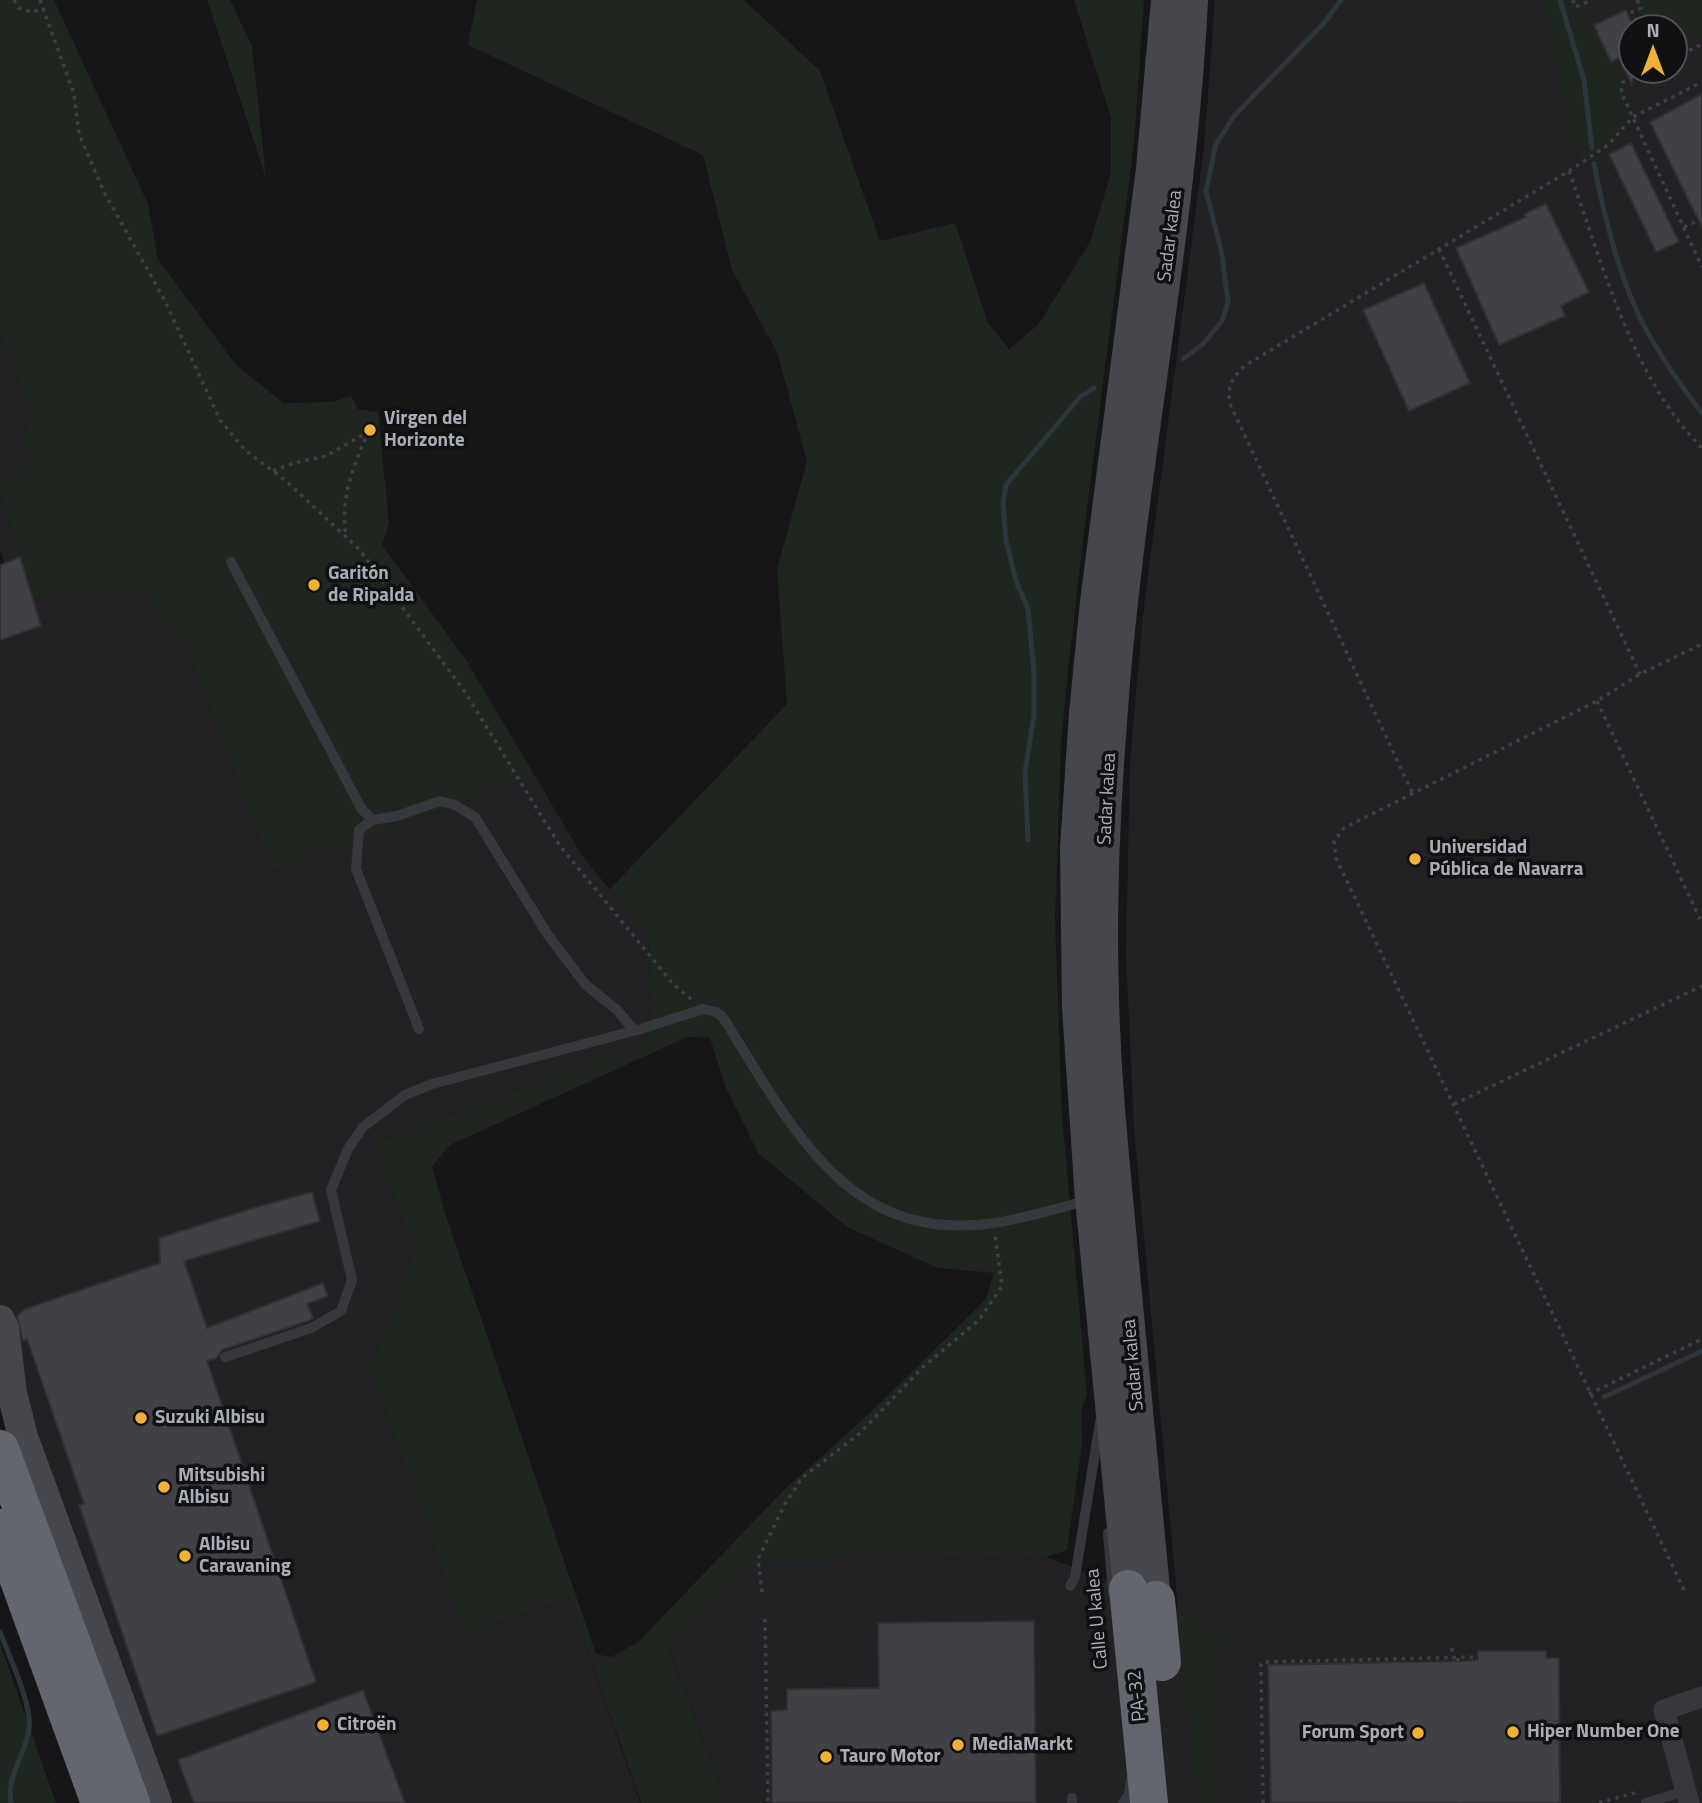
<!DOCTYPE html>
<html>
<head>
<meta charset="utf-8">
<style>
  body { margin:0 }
  #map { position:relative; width:1702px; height:1803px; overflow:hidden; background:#161618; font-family:"Titillium Web",sans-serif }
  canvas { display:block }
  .north { position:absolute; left:1618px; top:14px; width:70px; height:70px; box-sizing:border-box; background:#111113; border:2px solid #4d4f55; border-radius:50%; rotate:0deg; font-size:19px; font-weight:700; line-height:28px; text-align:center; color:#a8adb8 }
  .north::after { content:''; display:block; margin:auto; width:24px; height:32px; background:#f2b134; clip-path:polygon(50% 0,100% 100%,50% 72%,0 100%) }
</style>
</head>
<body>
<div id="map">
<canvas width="1702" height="1803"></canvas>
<div class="north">N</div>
</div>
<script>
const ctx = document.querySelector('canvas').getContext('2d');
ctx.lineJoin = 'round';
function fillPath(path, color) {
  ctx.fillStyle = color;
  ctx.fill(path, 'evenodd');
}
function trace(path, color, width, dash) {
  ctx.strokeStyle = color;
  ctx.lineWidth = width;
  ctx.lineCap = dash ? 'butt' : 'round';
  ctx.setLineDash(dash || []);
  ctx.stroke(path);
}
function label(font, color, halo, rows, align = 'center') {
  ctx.font = font + ' "Titillium Web",sans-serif';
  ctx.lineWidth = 7;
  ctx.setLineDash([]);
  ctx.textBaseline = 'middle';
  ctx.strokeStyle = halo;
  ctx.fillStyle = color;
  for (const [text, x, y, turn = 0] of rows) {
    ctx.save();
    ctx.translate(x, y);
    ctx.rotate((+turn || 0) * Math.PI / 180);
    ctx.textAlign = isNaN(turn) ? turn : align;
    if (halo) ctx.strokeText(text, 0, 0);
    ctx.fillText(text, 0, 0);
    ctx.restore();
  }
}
fillPath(new Path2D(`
  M1215 0H1702V1803H727L669 1649 752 1565 1046 1557 1178 1608 1134 1128 1126 956 1130 762 1143 615 1204 147ZM1632 28H1674V70H1632Z
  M0 335 30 413 21 445 29 465 0 473Z
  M0 492 32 598 59 590 143 592 188 652 272 872 535 776 583 857 648 935 651 1007 647 1040 375 1143 413 1250 370 1368 464 1635 570 1599 640 1803H172L31 1420 0 1307V564L4 562 0 550Z`), '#222225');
fillPath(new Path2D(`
  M0 0H54L148 204 158 259 235 364 283 403 332 402 351 396 358 409 378 412 389 523 382 545 466 660 535 776 272 872 188 652 163 623 143 593 59 590 32 598 0 492V473L29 465 21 445 30 413 0 335Z
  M207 0H230L252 46 266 178Z
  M477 0H744L820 71 880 241 955 223 988 323 1009 349 1038 325 1090 242 1111 173V118L1074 0H1144L1134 143 1084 532 1067 679 1061 746 1055 919 1062 1115 1087 1395 1081 1410 1082 1443 1067 1550 1046 1557 752 1565 669 1650 727 1803H641L570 1599 464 1635 370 1368 413 1250 375 1143 647 1040 651 1007 648 936 610 889 787 704 777 569 807 461 777 352 732 270 703 155 468 45ZM687 1037 710 1038 726 1088 758 1153 847 1227 938 1268 994 1273 986 1299 871 1412 783 1491 638 1642 611 1657 596 1654 444 1210 432 1166 450 1145Z
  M1541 0H1604L1578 10 1594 25 1618 76 1633 118 1609 145 1585 160 1572 146 1548 25Z
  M1635 0H1702V12L1700 13 1702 15V34L1674 48V28H1649Z
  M1178 1616H1197V1626H1228V1644L1214 1645 1216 1803H1197Z
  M0 1643 56 1803H0Z`), '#1e261f');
trace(new Path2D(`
  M1560 0 1584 80 1592 148
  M1594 164C1604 216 1617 270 1640 318 1657 352 1679 383 1702 413
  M1183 359 1203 344 1222 321 1228 302 1222 254 1206 191 1216 144 1234 116 1324 23 1341 0
  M1028 840 1025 772 1034 715V672L1028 609 1016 581 1006 541 1003 503 1006 485 1080 397 1094 388
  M1604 1397 1702 1351
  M0 1632C9 1656 33 1706 29 1730 25 1756 6 1776 11 1803`), '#2c353c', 5);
const building = new Path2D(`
  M1626 10 1632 23V85L1619 58 1611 62 1594 25Z
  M1702 94V227L1650 122Z
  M1631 143 1679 242 1656 252 1609 154Z
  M1546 204 1589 292 1561 306 1565 316 1499 345 1456 248 1526 217 1524 214Z
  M1424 283 1470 383 1409 411 1363 310Z
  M20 557 41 626 0 640V565Z
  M312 1192 320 1221 184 1261 207 1328 323 1283 328 1296 307 1304 313 1318 308 1321 222 1350 217 1358 207 1361 316 1682 157 1736 79 1505 84 1504 27 1339 23 1341 17 1316 25 1309 160 1263 159 1238 257 1207Z
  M1034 1621 1036 1803H772L771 1711 787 1710V1689L879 1688 878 1623Z
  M1478 1651H1546V1658H1559L1560 1803H1271L1268 1665 1465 1661 1478 1660Z
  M363 1690 405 1803H194L178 1760Z`);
fillPath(building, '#404145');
trace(building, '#303034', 2);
trace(new Path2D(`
  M14 0 19 8 31 12 43 9
  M40 0 74 94 79 134 104 192 165 301 220 420 245 450 286 481 359 549 465 692 560 846 673 984 691 999
  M1573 0 1575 7 1592 0
  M1637 0 1641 8 1632 12 1640 28
  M1674 58 1702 44
  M1648 70 1623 82 1621 92 1702 267
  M1569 171C1603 264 1631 377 1702 448
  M1684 227 1702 219
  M1439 249 1640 674
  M273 471 294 463 326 456 368 432C353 468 340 497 346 536
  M1597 701 1702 923
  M1412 792 1230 404C1227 386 1232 377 1246 365L1569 171 1608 145 1633 117 1702 82
  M1454 1104 1702 986
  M1589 1394 1702 1339
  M1684 1590 1336 858 1334 841 1344 828 1597 701 1640 674 1702 644
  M762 1592 758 1559 785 1504 802 1478 859 1434 923 1367 979 1320 1002 1286 995 1234
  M765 1619 768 1803
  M1452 1648 1453 1658
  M1458 1658 1460 1803
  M1263 1803 1261 1664 1263 1662 1476 1657
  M1599 1803 1638 1792`), '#3d3f44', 3.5, [3.5, 5]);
trace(new Path2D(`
  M231 562 361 808 372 820 397 816 440 801 455 805 475 817 548 935 585 984 617 1010 634 1030
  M372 820 359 830 356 869 419 1029
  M225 1357 311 1328 341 1311 352 1280 331 1190 348 1149 363 1127 405 1095 432 1084 641 1029 703 1009 716 1012 722 1016C790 1122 844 1245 994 1223 1026 1218 1057 1209 1088 1200
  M1108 1533 1113 1594
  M1070 1586 1075 1577 1100 1422
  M1072 1798V1803
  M1123 1803 1129 1794 1131 1780
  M1646 1803 1685 1791`), '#37383d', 10);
trace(new Path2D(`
  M1689 1803 1664 1710 1702 1697`), '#37383d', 21);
trace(new Path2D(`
  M0 1320 4 1328 12 1393 23 1437 157 1803
  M1128 1589 1090 1199 1077 1007 1075 849 1084 713 1095 602 1151 169 1166 0
  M1156 1600C1145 1488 1135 1375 1124 1263 1116 1174 1106 1085 1104 997 1101 906 1105 813 1112 722 1129 480 1181 242 1193 0`), '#45474d', 30);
trace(new Path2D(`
  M0 1449 131 1803
  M0 1528 100 1803
  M1128 1589 1149 1803
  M1156 1600 1162 1662`), '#63666e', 38);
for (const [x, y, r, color] of [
  [370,430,7,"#f2b134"],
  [314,585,7,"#f2b134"],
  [1415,859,7,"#f2b134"],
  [141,1418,7,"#f2b134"],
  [164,1487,7,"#f2b134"],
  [185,1556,7,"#f2b134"],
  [323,1725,7,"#f2b134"],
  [1513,1732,7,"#f2b134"],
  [1418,1733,7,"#f2b134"],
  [958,1745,7,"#f2b134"],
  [826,1757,7,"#f2b134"]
]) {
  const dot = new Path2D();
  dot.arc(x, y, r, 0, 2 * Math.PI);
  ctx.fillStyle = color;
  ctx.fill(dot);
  trace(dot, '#111113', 2.5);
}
label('19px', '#a8adb8', '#111113', [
  ["Sadar kalea",1171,236,-83],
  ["Sadar kalea",1108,799,-87],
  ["Sadar kalea",1134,1365,-95],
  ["Calle U kalea",1098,1619,-95],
  ["PA-32",1138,1696,-96]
]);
label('bold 19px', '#a8adb8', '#111113', [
  ["Virgen del",384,419],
  ["Horizonte",384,441],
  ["Garitón",328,574],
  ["de Ripalda",328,596],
  ["Universidad",1429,848],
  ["Pública de Navarra",1429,870],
  ["Suzuki Albisu",155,1418],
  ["Mitsubishi",178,1476],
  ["Albisu",178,1498],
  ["Albisu",199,1545],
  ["Caravaning",199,1567],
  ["Citroën",337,1725],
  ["Hiper Number One",1527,1732],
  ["Forum Sport",1404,1733,"right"],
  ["MediaMarkt",972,1745],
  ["Tauro Motor",840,1757]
], 'left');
</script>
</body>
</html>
